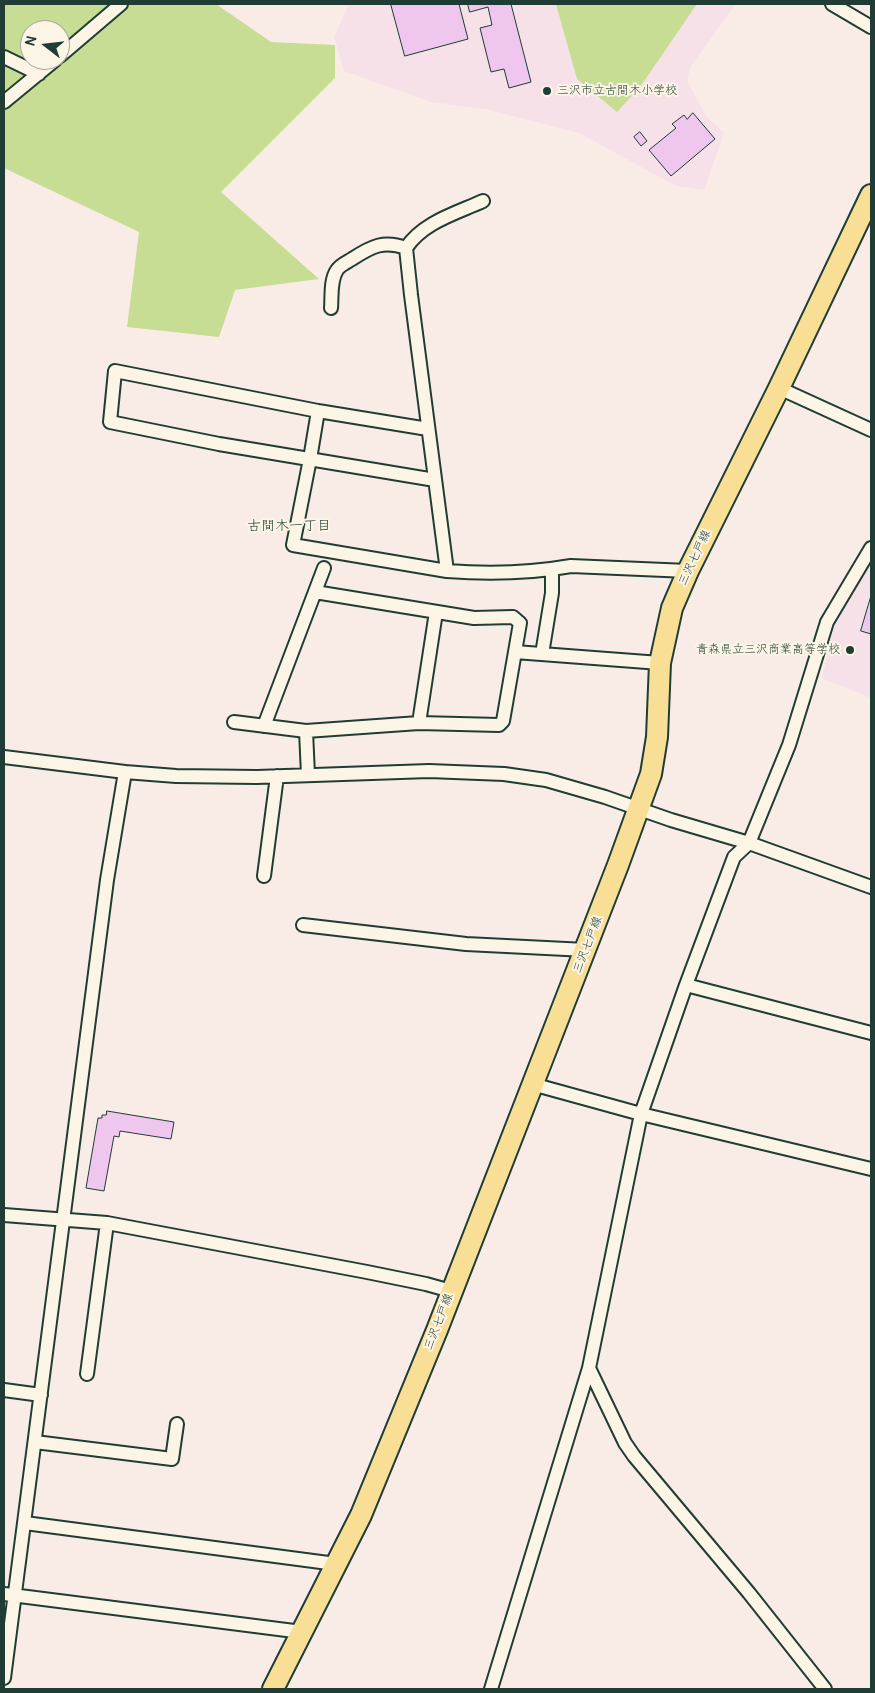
<!DOCTYPE html>
<html>
<head>
<meta charset="utf-8">
<style>
  body { margin:0 }
  #map { position:relative; width:875px; height:1693px; overflow:hidden; background:#f9ece7; font-family:Pangolin,sans-serif }
  canvas { display:block }
  .frame { position:absolute; inset:0; border:5px solid #1f3d34; pointer-events:none }
  .north { position:absolute; left:20px; top:20px; width:50px; height:50px; box-sizing:border-box; background:#fcf5e5; border:1px solid #a4ab9e; border-radius:50%; rotate:286deg; font-size:14px; font-weight:700; line-height:20px; text-align:center; color:#1f3d34 }
  .north::after { content:''; display:block; margin:auto; width:18px; height:22px; background:#1f3d34; clip-path:polygon(50% 0,100% 100%,50% 72%,0 100%) }
</style>
</head>
<body>
<div id="map">
<canvas width="875" height="1693"></canvas>
<div class="frame"></div>
<div class="north">N</div>
</div>
<script>
const ctx = document.querySelector('canvas').getContext('2d');
ctx.lineJoin = 'round';
function fillPath(path, color) {
  ctx.fillStyle = color;
  ctx.fill(path, 'evenodd');
}
function trace(path, color, width, dash) {
  ctx.strokeStyle = color;
  ctx.lineWidth = width;
  ctx.lineCap = dash ? 'butt' : 'round';
  ctx.setLineDash(dash || []);
  ctx.stroke(path);
}
function label(font, color, halo, rows, align = 'center') {
  ctx.font = font + ' Pangolin,"Klee One",sans-serif';
  ctx.lineWidth = 4;
  ctx.setLineDash([]);
  ctx.textBaseline = 'middle';
  ctx.strokeStyle = halo;
  ctx.fillStyle = color;
  for (const [text, x, y, turn = 0] of rows) {
    ctx.save();
    ctx.translate(x, y);
    ctx.rotate((+turn || 0) * Math.PI / 180);
    ctx.textAlign = isNaN(turn) ? turn : align;
    if (halo) ctx.strokeText(text, 0, 0);
    ctx.fillText(text, 0, 0);
    ctx.restore();
  }
}
fillPath(new Path2D(`
  M349 4H736L691 66 687 80 706 116 724 133 704 190 676 186 579 133 485 109 431 102 344 71 334 37Z
  M871 561V698L822 678 835 622Z`), '#f6e1e9');
fillPath(new Path2D(`
  M4 4H216L271 42 335 45V78L221 192 319 279 235 290 219 337 127 327 139 232 4 168ZM30 30H60V60H30Z
  M556 4H697L640 87 617 112 577 79Z`), '#c7dd93');
const building = new Path2D(`
  M391 4H459L468 39 405 56Z
  M468 4H511L531 82 509 88 504 69 491 72 480 28 492 25 488 7 470 12Z
  M693 113 715 139 671 176 649 150 676 128 672 124 684 115 687 119Z
  M640 132 647 141 641 146 634 137Z
  M871 596V634L861 631Z
  M107 1111 174 1122 171 1139 120 1131 119 1137 114 1136 104 1191 86 1188 98 1118H102V1115H106Z`);
fillPath(building, '#eec6ee');
trace(building, '#1f3d34', 1);
const street = new Path2D(`
  M832 4 871 27
  M60 56 121 4
  M4 57 39 74
  M4 102 55 60
  M331 308C332 297 330 280 337 270 340 265 347 262 352 259 372 246 384 240 406 248
  M779 388 871 430
  M318 411 310 459 293 545 447 571C487 574 531 573 571 566L688 571
  M428 429 318 411 115 371 110 422 219 444 435 480
  M447 571 411 295 406 248C423 222 457 213 483 201
  M515 652 660 663
  M542 654 552 593V569
  M234 722 306 731 419 723 499 725 503 721 520 623 513 617 474 618 315 592
  M419 723 436 612
  M264 726 324 568
  M306 731 308 775
  M4 757 125 772 176 776 257 777 429 771 504 774 546 780 605 797 671 820 749 843 871 887
  M264 876 277 776
  M303 925 466 944 586 950
  M686 985 871 1033
  M532 1084 641 1114 871 1169
  M4 1215 107 1223 367 1272 426 1284 451 1291
  M589 1368 625 1443 634 1456 749 1593 825 1689
  M87 1374 107 1223
  M4 1390 41 1395
  M35 1442 172 1459 177 1424
  M25 1523 336 1564
  M4 1594 302 1632
  M4 1678 107 880 125 772
  M491 1689 589 1368 641 1114 686 985 734 857 749 843 789 745 827 622 871 548`);
const primary = new Path2D(`
  M273 1689 361 1515 437 1330 618 865 651 774 657 737 660 663 672 608 688 571 779 388 871 195`);
trace(street, '#1f3d34', 16);
trace(primary, '#1f3d34', 24);
trace(street, '#fcf5e5', 12);
trace(primary, '#f9df96', 20);
for (const [x, y, r, color] of [
  [547,91,5,"#1f3d34"],
  [850,650,5,"#1f3d34"]
]) {
  const dot = new Path2D();
  dot.arc(x, y, r, 0, 2 * Math.PI);
  ctx.fillStyle = color;
  ctx.fill(dot);
  trace(dot, '#fcf5e5', 2);
}
label('12px', '#1f3d34', '#fcf5e5', [
  ["三沢市立古間木小学校",557,91],
  ["青森県立三沢商業高等学校",840,650,"right"]
], 'left');
label('12px', '#1f3d34', '#fcf5e5', [
  ["三沢七戸線",695,558,-65],
  ["三沢七戸線",588,945,-69],
  ["三沢七戸線",439,1322,-69]
]);
label('14px', '#1f3d34', '#fcf5e5', [
  ["古間木一丁目",289,526]
]);
</script>
</body>
</html>
